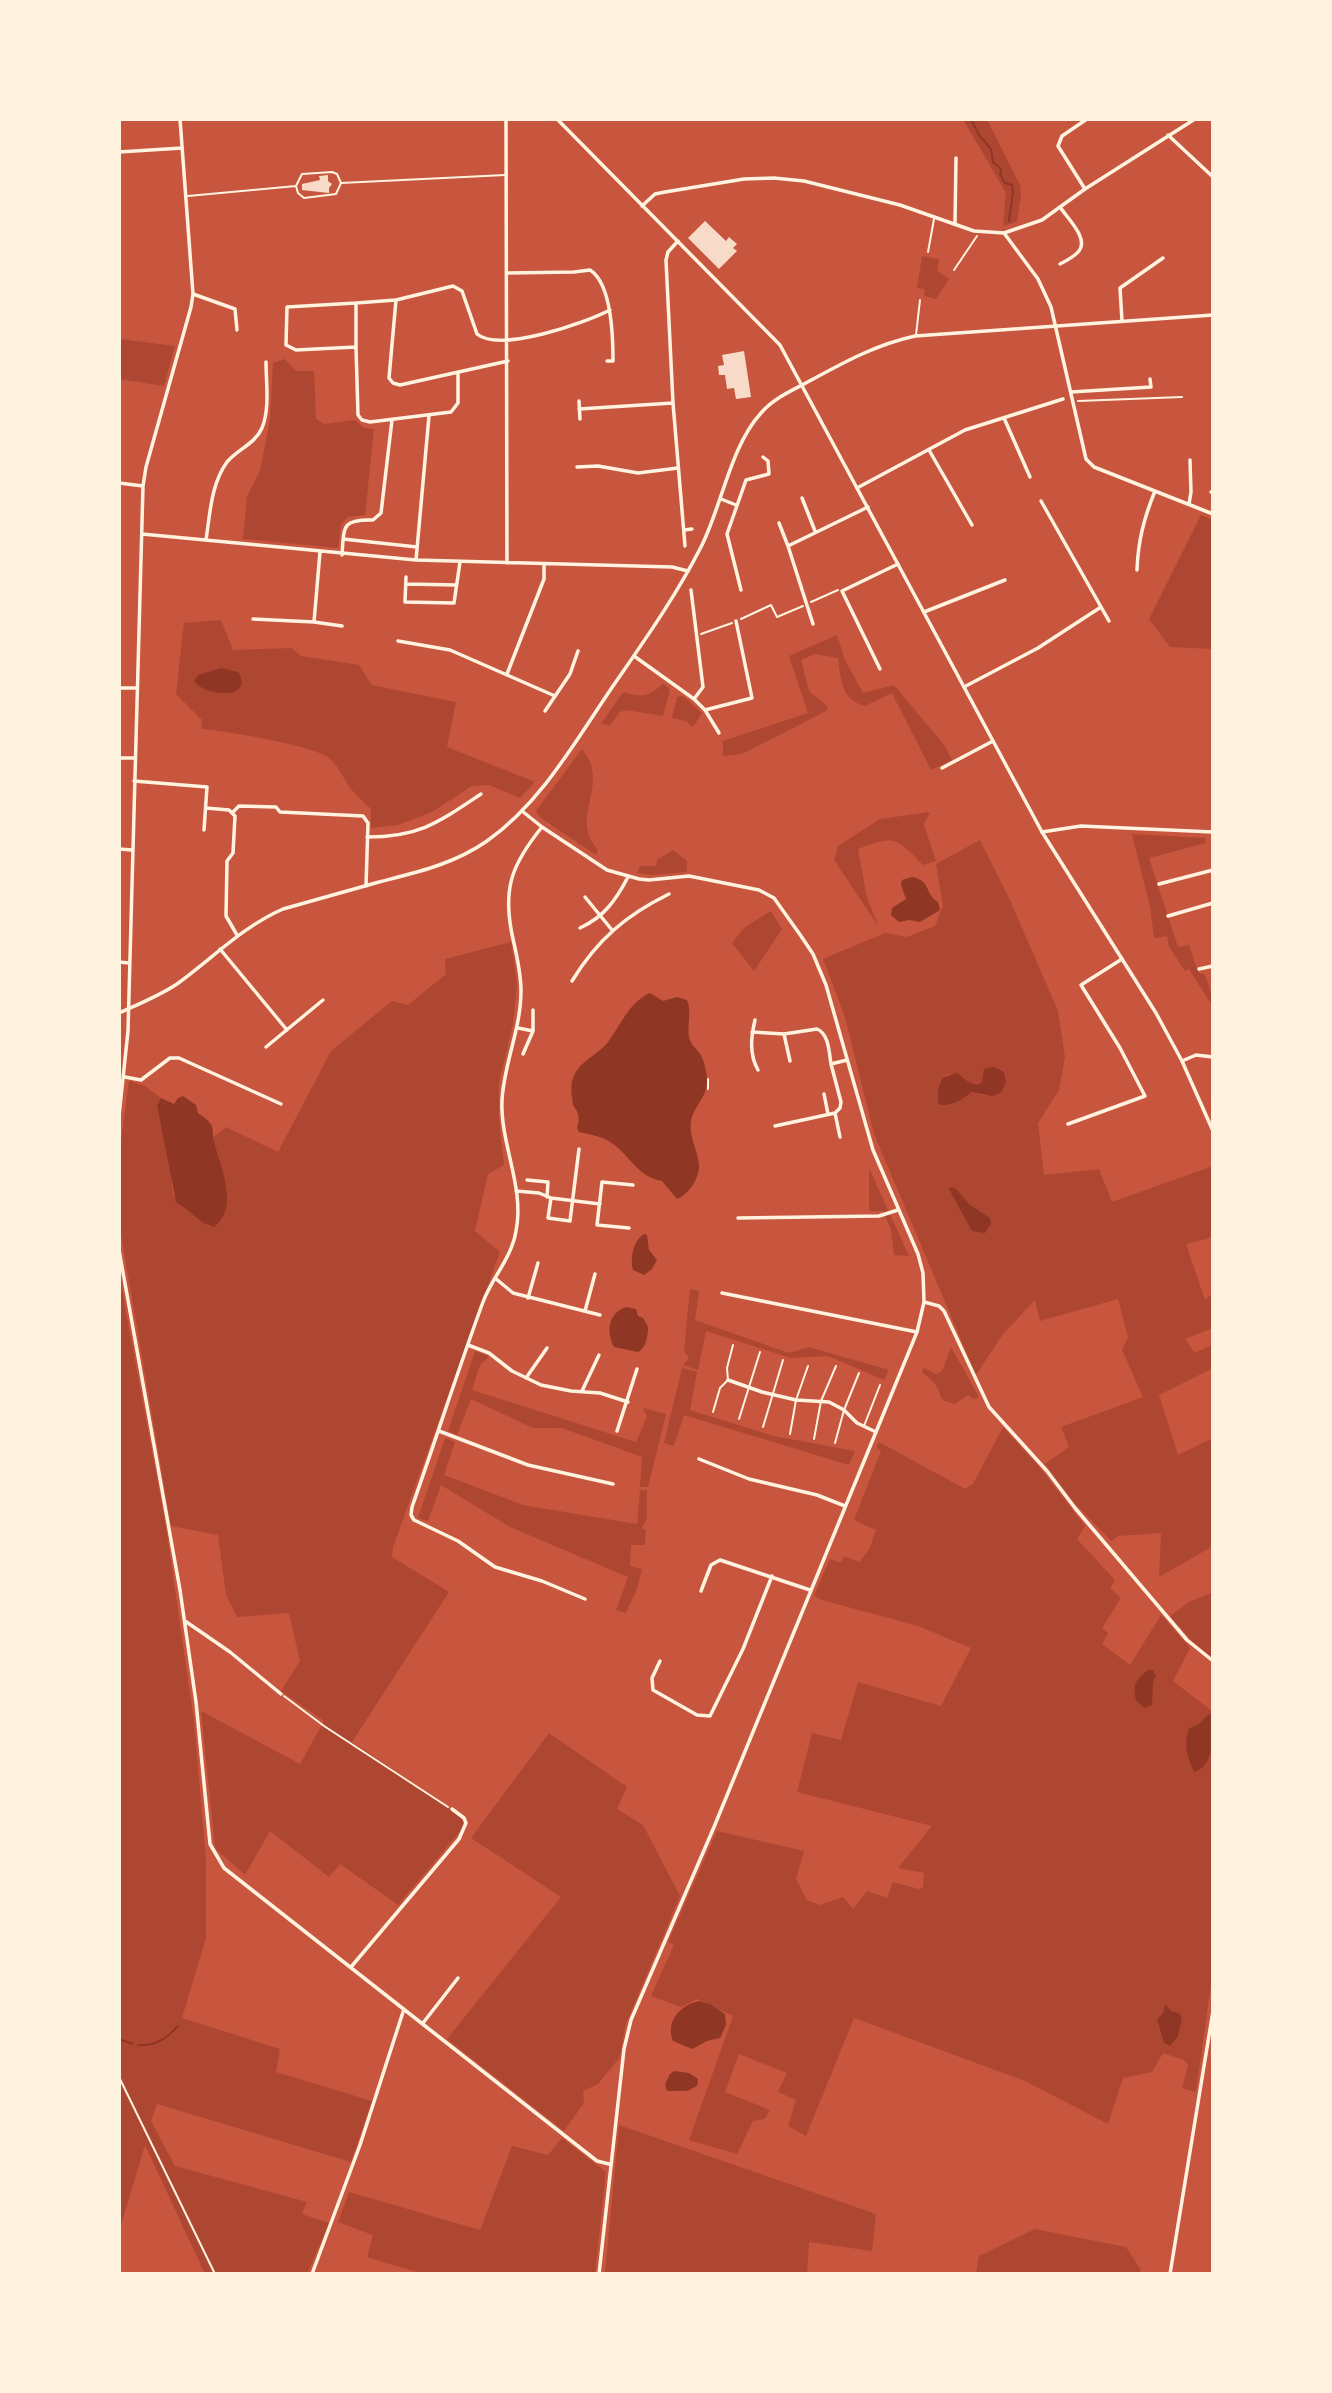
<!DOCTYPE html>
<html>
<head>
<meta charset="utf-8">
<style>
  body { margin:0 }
  #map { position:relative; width:1332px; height:2393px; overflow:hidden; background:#c8553d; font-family:"IBM Plex Serif",serif }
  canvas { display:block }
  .frame { position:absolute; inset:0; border:121px solid #fff3e0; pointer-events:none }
</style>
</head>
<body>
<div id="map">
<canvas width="1332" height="2393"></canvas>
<div class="frame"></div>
</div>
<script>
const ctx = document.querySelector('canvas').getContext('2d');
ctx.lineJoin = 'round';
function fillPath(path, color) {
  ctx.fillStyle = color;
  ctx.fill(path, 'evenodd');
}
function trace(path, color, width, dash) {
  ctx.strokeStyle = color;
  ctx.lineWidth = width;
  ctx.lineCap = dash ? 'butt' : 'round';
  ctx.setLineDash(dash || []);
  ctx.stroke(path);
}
fillPath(new Path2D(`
  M959 119H987L1020 185 1021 196 1017 222 1003 226 1006 193 964 121Z
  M922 256 939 259 937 271 949 279 936 299 924 296 925 289 917 288Z
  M119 339 175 346 164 386 119 379Z
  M285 359 296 371H314L316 419 324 424 355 420 364 428 374 429 365 515 348 517 341 524 338 548 243 539 247 496 260 471 270 419 273 363Z
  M1201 515 1213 520V649L1170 647 1149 619Z
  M221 620 233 650 292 648 301 656 359 665 372 685 456 702 447 747 535 782 520 798 489 785 472 786 432 812 398 825 371 828V809C364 802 357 796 351 789 344 780 338 765 329 758 316 746 221 730 201 729L202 720 176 694 184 623Z
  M837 635 845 660 863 693 894 685 944 745 952 760 931 770 892 693 865 706C841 700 841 680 838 658L815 654 801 660 809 691 827 706 828 710 742 754 723 756V741L808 713 789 656Z
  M663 683 670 690 663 716 626 710 620 712 610 725 601 724 623 692C640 698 650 697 663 683Z
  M683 696 702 713 693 727 686 721 672 718 677 697Z
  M582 749C586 755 591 761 592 769 598 800 573 820 598 850L596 855 541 818 536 811Z
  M930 812 924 825 936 861 923 865C896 837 895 835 858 849L867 898 879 927 834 860 838 846 880 819Z
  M1132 834 1205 838 1206 843 1149 858 1178 947 1189 945 1198 972 1205 975 1213 998V1007L1189 969 1185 971 1169 947 1167 936 1154 938 1150 906Z
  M980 840 1010 900 1058 1011 1065 1057 1059 1090 1038 1123 1044 1175 1099 1169 1112 1202 1213 1166V1237L1186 1244 1205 1300 1213 1293V1328L1185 1339 1195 1353 1213 1344V1368L1159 1395 1178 1455 1213 1438V1546L1159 1577 1161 1533 1118 1536 1111 1541 1072 1500 1045 1464 1069 1447 1061 1427 1143 1397 1122 1350 1128 1337 1118 1299 1040 1321 1035 1300 1003 1334 976 1375 874 1134 845 1017 823 959 885 933 907 937 935 926 943 906 936 864ZM949 1074 959 1075 972 1085 982 1082 981 1078 987 1096 971 1092 951 1104 940 1083 942 1078Z
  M673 850 687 861V872L652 875 637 873 640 866H656L657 860Z
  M771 911 782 929 754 971 732 943 745 927Z
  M511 942 517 983 513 1024 499 1083V1120L504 1165 488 1174 475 1231 500 1252 393 1547 392 1557 449 1592 352 1742 439 1800 463 1820V1828L398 1905 340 1864 329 1877 270 1831 245 1875 215 1848 201 1711 300 1764 324 1721 281 1691 300 1661 289 1613 237 1617 226 1595 218 1535 171 1526 119 1223V1156L129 1081 145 1086 161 1098 157 1105 158 1110 169 1161 173 1194 179 1205 210 1227C241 1215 219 1162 212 1138L226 1127 278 1152 331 1051 392 1001 408 1005 446 974 445 959Z
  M869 1168 909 1256 894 1255 891 1230 883 1211H869Z
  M119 1274 166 1527 194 1721 206 1859V1938L182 2018 280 2049 276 2072 372 2101 351 2162 157 2104 151 2121 175 2166 307 2202 302 2214 329 2223 307 2274H205L145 2145 119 2232Z
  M690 1289 699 1291 695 1320 789 1353 809 1347 889 1370 884 1380 828 1356 791 1358 706 1331 698 1370 683 1365 689 1358 684 1351Z
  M951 1347 978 1395V1398L973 1399 968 1395 955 1404C934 1399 944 1396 935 1384 932 1380 926 1376 922 1372L924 1368 936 1374 942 1371Z
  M475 1351 489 1356 480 1365 472 1390 636 1442 647 1417 643 1408 666 1414 648 1487H640L642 1457 562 1428H533L471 1399 457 1435 448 1431Z
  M682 1368 697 1372 690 1410 774 1436 855 1451 849 1465 684 1415 674 1446 664 1443Z
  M1003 1427 1040 1468 1085 1526 1077 1539 1115 1580 1110 1588 1121 1598 1102 1628 1108 1633 1102 1644 1130 1665 1161 1615 1190 1648 1173 1681 1213 1712V1970L1196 2092 1182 2088 1188 2065 1184 2060 1163 2053 1152 2072 1123 2078 1108 2124 1025 2081 854 2018 806 2136 788 2126 796 2100 778 2092 787 2073 739 2054 725 2092 770 2110 765 2119 753 2121 737 2154 689 2140 733 2016 697 1999 681 2007 651 1996 674 1945 668 1942 717 1831 804 1851 796 1879 807 1900 820 1905 843 1897 853 1909 867 1891 887 1898 893 1882 919 1889 923 1887 924 1873 898 1868 932 1826 797 1792 812 1733 841 1740 858 1682 941 1706 971 1648 918 1626 822 1600 814 1596 830 1559 841 1563 844 1556 860 1562 870 1547 876 1530 854 1520 881 1451 876 1447 879 1442 965 1489 973 1484Z
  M445 1438 455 1442 444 1475 523 1505 637 1524 640 1490H647V1518L642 1528 646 1530 645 1545H631L630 1566 642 1569 637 1589 626 1613 616 1610 628 1577 510 1527 441 1485 428 1521 418 1518Z
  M1213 1592V1658L1191 1640 1170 1616 1189 1602Z
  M549 1733 627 1787 617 1809 643 1825 680 1896 625 2026 620 2057 598 2084 583 2091 584 2103 564 2131 447 2039 561 1897 471 1838Z
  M619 2125 876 2214 872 2251 809 2242 807 2274H605Z
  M562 2138 606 2172 595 2274H423L367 2257 373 2235 338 2222 349 2192 480 2230 512 2146 548 2155Z
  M1035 2229 1126 2247 1141 2270 1137 2274H976L979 2256Z`), '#ae4732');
fillPath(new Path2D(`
  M221 668 238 672C256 700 204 697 194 681L198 675Z
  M912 877C932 881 924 894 938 902L940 910 920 922 909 920 899 922 891 915 892 908 906 899 901 885 902 880Z
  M650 993 663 1001 677 997 687 1000C692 1013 687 1024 689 1037 691 1044 694 1047 698 1051 704 1058 707 1073 707 1082 707 1097 693 1107 691 1122 689 1137 697 1149 699 1164 700 1178 689 1194 677 1199L662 1181C636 1177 629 1152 607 1140 599 1136 588 1134 579 1132L577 1128C580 1118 579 1113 573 1105 572 1097 570 1086 573 1078 580 1060 597 1056 608 1042 621 1025 629 1002 650 993Z
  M994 1067 1004 1072 1006 1081 1002 1092 992 1096 971 1092C964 1099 948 1108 938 1104V1089L942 1078 956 1073C966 1078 971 1089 982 1082L984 1069Z
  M183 1096 196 1105 198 1113C209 1121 214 1123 213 1138 219 1164 241 1207 214 1227L205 1224 176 1202 157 1105 161 1098 174 1104 178 1098Z
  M948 1187 955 1188 970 1205 990 1218 991 1224 985 1233 972 1231Z
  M644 1234 647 1235 649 1250 657 1260 652 1269 644 1275 633 1270C630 1259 633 1241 644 1234Z
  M626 1307 636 1309 638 1316 643 1318 648 1327C648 1336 646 1348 638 1352L614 1347C606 1332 608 1313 626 1307Z
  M1148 1670H1153L1156 1676 1153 1682 1152 1705 1144 1708 1136 1700C1132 1685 1136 1679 1148 1670Z
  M1209 1714 1213 1715C1213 1733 1216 1766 1194 1772 1188 1758 1183 1746 1189 1729L1200 1723Z
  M699 2001 710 2004 725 2014 726 2025 720 2038 707 2041 692 2049 673 2041C665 2022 680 2005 699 2001Z
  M1165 2004 1171 2011 1179 2013 1182 2018 1178 2036 1170 2046 1164 2043 1157 2019 1163 2013Z
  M674 2071 689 2073 698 2079 697 2086 687 2091H667L665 2084 670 2074Z`), '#8f3625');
trace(new Path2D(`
  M971 119 979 135 991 149 993 162 1001 169 1000 174 1005 183 1012 185 1013 192 1009 221
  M119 2039 133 2044
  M138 2045C156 2046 166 2039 178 2026`), '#8f3625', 2);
fillPath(new Path2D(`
  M328 175V181L332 184 329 188V193L302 190V184L320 180 319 176Z
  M705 221 726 241 729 237 737 244 733 248 737 251 719 269 688 238Z
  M744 351 751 397 736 399 734 388 727 389 725 375H719L718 366 724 365 722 355Z`), '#f7dbc8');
trace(new Path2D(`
  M954 270 977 236
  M1078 401 1182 397
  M811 602 838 590
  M741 619 771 605 777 617 803 606
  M701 634 732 623
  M708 1079V1089
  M284 1696 324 1726 448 1807
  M119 2077 215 2274`), '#fff3e0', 2);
trace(new Path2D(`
  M332 172 337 174 341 183 336 194 304 198 298 193 296 186 302 174Z
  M341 183 505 175
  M188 196 296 186
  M928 252 934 219
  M916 335 920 300
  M713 1412 720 1388 728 1380 727 1368 733 1345
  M739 1419 760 1352
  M864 1426 880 1385
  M763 1427 783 1360
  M790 1434 796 1400 808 1366
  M814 1439 821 1401 836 1366
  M835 1443 844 1410 859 1373`), '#fff3e0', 2);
trace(new Path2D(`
  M506 119 507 563
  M1168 135 1213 177
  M119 152 182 148
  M1085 189 1058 146 1062 136 1087 119
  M955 224 956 158
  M1004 233 1038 279 1051 307 1086 459 1094 467 1213 514
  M678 241 668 252 666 260 673 403 685 546
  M1060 264C1066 261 1075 256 1079 251 1089 238 1067 218 1060 207
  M507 273 574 272 590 270C612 284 613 336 613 361H607
  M193 294 235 309 237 330
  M356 303 287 307 286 345 296 350 356 347V303L396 300
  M1122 321 1120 288 1163 258
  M356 347 358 415 362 420 370 422 451 412 458 403V372
  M508 361 400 385 393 383 389 378 396 300 453 286 462 291 477 334C500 353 585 323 610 310
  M1071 392 1151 387 1150 379
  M579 401 580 419
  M579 409 673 403
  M1004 418 1030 477
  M929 450 972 525
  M577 467 598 466 638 473 678 468
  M119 483 143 486
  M857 488 965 430 1063 399
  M1211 492H1213
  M802 498 815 531
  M721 499 736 505
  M1041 501 1109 621
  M1189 504 1191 492 1190 460
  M779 523 788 546
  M684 530 692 529
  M142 534 416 560 672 567 688 571
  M343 539 417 547
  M206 540C210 514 211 484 227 462 238 449 255 444 262 428 270 409 266 382 266 362
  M342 555C344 526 342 519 373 520L381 513 392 420
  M416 560 429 416
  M1137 570C1138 541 1144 518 1155 491
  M406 577 405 602 454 603 460 562
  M406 584 456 585
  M691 590 703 687 694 699
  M741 590 727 534 746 480 769 474 768 461 763 457
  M924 612 1005 580
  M253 619 314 622 342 626
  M314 622 320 552
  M813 624 788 546 868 507
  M398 641 450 650 555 696
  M634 656 694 699 705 710 719 733
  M880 669 842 591 898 564
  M507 674 544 579V564
  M964 687 1038 648 1101 607
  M119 688H137
  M705 710 752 698 736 621
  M545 711 570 674 578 651
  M119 758H135
  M942 768 993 741
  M134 781 207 787 204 830
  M206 808 229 810 232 813 239 806 276 807 280 812 363 816 368 823 366 886
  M522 811 542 827 607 870 639 879 649 880 689 876 759 890 774 898 801 936 813 954 826 985 873 1150 918 1254 923 1273 924 1302 917 1332 714 1827 631 2020 624 2049 599 2274
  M232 813 235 816 233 853 227 861 226 916 237 935
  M542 827C511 865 502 890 513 939 517 956 521 973 521 991 521 1029 504 1063 502 1100 500 1144 525 1187 516 1231 512 1257 492 1278 483 1302 458 1370 436 1439 412 1507L411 1515 414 1520 458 1541 495 1567 542 1581 585 1599
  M1042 832 1081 826 1213 832
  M367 837C420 837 439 822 481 794
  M119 849 132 850
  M1159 884 1213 870
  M585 897 612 930
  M1168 916 1213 903
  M580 928C604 917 616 900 628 877
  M220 949 287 1030
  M119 962 129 963
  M1199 969 1213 966
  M572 981C597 940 626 915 669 894
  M755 1020C751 1037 749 1054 758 1070
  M518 1028 533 1031
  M752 1032 784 1034 817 1029C829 1034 829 1052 831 1064
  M784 1034 790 1061
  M266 1047 323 1000
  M523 1054 533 1031V1010
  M1182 1061 1196 1055 1213 1057
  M125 1077 141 1080 170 1058H179L281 1104
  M824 1094 828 1114
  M835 1113 840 1137
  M119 1116 128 1031 143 486 146 467 191 307 193 294 180 119
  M1068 1124 1145 1096 1120 1048 1081 985 1122 959
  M775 1126 835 1113 840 1108 841 1102 831 1064 847 1060
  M527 1180 548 1182 547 1197
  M516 1191 539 1193 551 1198 600 1204
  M551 1198 548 1218 570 1221 579 1149
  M738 1218 879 1216 898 1210
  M629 1228 597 1225 602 1182 633 1185
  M119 1250 180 1590 196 1702 210 1844 224 1868 597 2161 609 2164
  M495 1278 513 1293 600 1315
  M722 1293 917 1332
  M528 1298 538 1263
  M924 1302 939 1306 944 1311 989 1407 1047 1471 1075 1508 1187 1640 1213 1661
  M585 1311 595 1274
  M468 1345 489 1353 512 1371 541 1385 571 1391 600 1393 628 1402
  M526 1378 547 1348
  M728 1380 762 1392 796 1400 829 1402 844 1410 857 1423 876 1432
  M582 1391 599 1355
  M439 1431 528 1465 613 1484
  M617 1431 637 1369
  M699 1459 749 1479 817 1495 845 1506
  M701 1591 711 1565 720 1560 810 1590
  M185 1621 230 1652 281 1694
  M660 1661 652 1678 653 1690 697 1715 710 1716 743 1649 772 1576
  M351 1967 459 1839 466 1823 464 1818 452 1809
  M423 2023 458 1978
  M312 2274 360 2145 404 2009
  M1170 2274 1213 2011`), '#fff3e0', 3.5);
trace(new Path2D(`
  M557 119 780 345 1042 832 1156 1013 1182 1061 1213 1131
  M642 206 655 194 665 192 744 179 774 178 804 181 900 205 974 231 1004 233 1042 220 1085 189 1195 119
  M119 1013C139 1004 159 996 177 984 213 958 242 927 283 909 315 900 347 891 379 882 418 872 454 864 487 841 542 802 576 740 613 686 644 641 676 596 701 547 722 506 730 447 761 413 773 399 789 392 804 384 841 364 874 345 915 336L1213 315`), '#fff3e0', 3.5);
</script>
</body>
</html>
